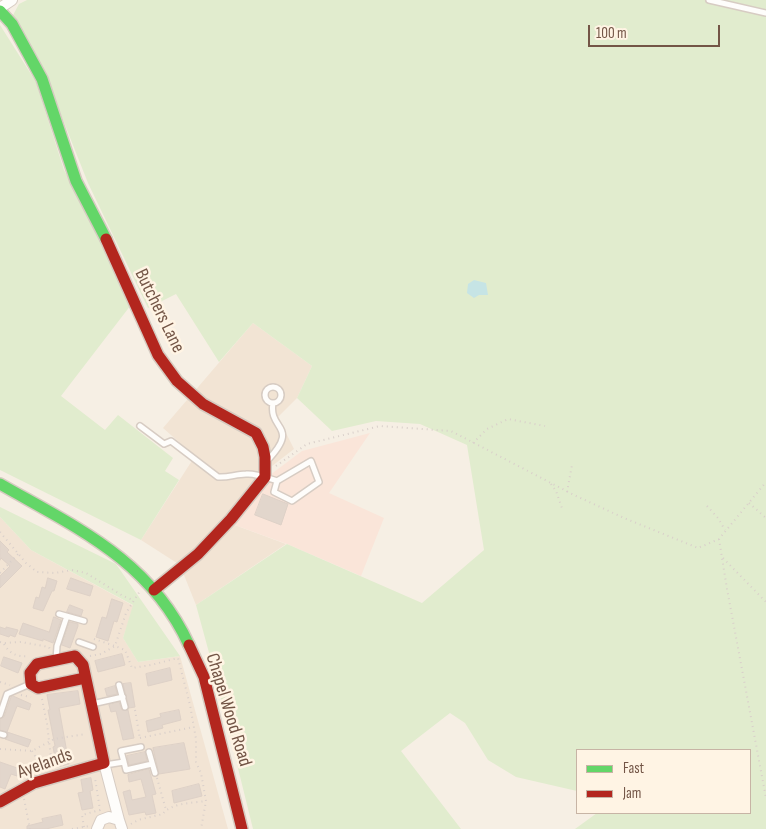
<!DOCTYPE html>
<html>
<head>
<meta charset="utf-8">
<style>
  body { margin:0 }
  #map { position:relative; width:766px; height:829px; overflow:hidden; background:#f6efe4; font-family:"Sofia Sans Condensed",sans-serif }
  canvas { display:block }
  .legend { position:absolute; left:576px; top:749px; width:175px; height:65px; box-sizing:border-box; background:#fff4e4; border:1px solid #c7b4a5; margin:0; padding:6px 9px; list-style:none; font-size:15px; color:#735546 }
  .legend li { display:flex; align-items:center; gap:10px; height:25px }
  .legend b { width:25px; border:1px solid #c7b4a5 }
  .scale { position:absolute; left:588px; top:25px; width:132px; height:22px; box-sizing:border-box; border:2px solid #735546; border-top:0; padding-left:6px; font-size:15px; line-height:18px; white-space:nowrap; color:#735546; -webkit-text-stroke:4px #fff4e4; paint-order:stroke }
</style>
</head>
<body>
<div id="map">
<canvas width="766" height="829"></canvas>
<ul class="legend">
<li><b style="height:6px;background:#63d668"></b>Fast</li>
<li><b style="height:6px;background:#b3261e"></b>Jam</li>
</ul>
<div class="scale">100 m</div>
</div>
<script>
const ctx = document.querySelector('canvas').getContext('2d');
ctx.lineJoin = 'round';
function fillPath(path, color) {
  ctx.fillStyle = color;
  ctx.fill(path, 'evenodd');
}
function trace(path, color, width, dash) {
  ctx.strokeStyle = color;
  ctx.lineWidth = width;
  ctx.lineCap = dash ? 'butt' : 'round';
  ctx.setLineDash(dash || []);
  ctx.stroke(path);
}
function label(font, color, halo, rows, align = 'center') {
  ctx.font = font + ' "Sofia Sans Condensed",sans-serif';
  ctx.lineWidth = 5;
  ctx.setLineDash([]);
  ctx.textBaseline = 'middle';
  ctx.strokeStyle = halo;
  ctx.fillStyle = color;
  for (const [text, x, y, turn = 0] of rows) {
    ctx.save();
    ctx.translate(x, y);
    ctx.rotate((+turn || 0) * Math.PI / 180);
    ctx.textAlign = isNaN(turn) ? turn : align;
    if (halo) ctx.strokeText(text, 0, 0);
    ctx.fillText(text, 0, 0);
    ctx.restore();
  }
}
fillPath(new Path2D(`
  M253 323 312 366 297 398 278 417 294 449 272 466 232 524 286 544 196 605 180 565 141 540 195 456 163 428Z
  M0 517 31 550 134 606 123 638 138 662 180 656 228 829H0Z`), '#f2e4d4');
fillPath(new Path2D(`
  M370 433 329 493 384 518 361 576 287 544 232 524 270 475 302 451Z`), '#fae5d9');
fillPath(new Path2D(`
  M27 0H766V829H575L597 813H750V750H577V791L516 777 488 760 465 723 450 713 401 751 461 829H253L214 671 196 605 287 544 422 603 484 550 467 445 420 424 376 421 332 431 297 398 312 366 253 323 219 362 176 294 148 308 88 183 44 72 12 17 19 4Z
  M0 25 36 82 64 170 134 301 61 396 105 430 118 415 173 458 165 471 179 480 141 540 0 470Z
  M0 507 116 564 180 656 138 662 123 638 133 605 31 550 0 517Z`), '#e1ecce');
fillPath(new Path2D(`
  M474 280 486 283 488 295H479L474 298 467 293 468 284Z`), '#c6e4e5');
const building = new Path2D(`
  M263 494 288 504 281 525 255 515Z
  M0 541 9 550 7 552 22 566 0 588V576L10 566 1 558 0 560Z
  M48 578 57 581 54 591H52L43 611 33 608 36 597 39 598 42 587 45 588Z
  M71 578 93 586 90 596 67 589Z
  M112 599 123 603 117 622 114 621 108 641 96 637 102 617 106 618Z
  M70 605 83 610 81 616 67 612Z
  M54 617 61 620 53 643 43 639V641L19 634 23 623 49 632Z
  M70 622 78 624V626L70 648 62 645Z
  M0 627 6 629V627L18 630 15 637 10 635 9 637 0 634Z
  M122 654 125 665 98 672 95 661Z
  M4 657 22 663 18 673 1 666Z
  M170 668 172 680 148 686 146 674Z
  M131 683 135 707 129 708 123 684Z
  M115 686 117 694 107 696 105 689Z
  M78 691 80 704 59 708 69 764 57 767 53 747 55 746 48 710H50L47 695Z
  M13 696 31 704 29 710 17 706 7 732 31 740 28 747 5 739 8 737V733L0 730V719L4 717 11 697Z
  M119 702 122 710H128L134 738 123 740 116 711 111 712 109 705Z
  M179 710 181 720 162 725 163 728 148 732 146 721 161 717 160 714Z
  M184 743 190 769 159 774 153 748Z
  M145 752 147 761 129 765 127 756Z
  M0 762 20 769 17 776 11 774 5 789 0 787Z
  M149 769 156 794 152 795 156 813 146 815 145 812 129 815 123 792 130 790 132 800 146 797 141 779 129 782 128 775Z
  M91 778 93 790 90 791 93 808 82 810 78 793 83 792 81 780Z
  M199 784 202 796 174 803 172 791Z
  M61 815 63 825 46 829H27V826L43 822 42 819Z`);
fillPath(building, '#e2d6cc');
trace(building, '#ded1c7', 1);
const lane = new Path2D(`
  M709 0 766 13
  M265 395a8 8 0 1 1 16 0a8 8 0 1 1-16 0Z
  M140 426 164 444 171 441 218 477C228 478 236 474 246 474 256 473 267 478 277 481L311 461 319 482 292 501 274 492 277 481
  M267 461C301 425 268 431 273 403
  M59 614 84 621
  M79 642 93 647
  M56 660 57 646 67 616
  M119 685 125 707
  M92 704 123 697
  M0 715 7 694 30 684
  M0 734 4 735
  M149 752 155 773
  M124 762 121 751 141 747
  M105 765 124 762 126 770 152 764`);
const street = new Path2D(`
  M0 8 12 0
  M104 763 119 820
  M97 829 101 820 109 817 119 820 122 829`);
const fast = new Path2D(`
  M0 11 12 24 42 79 76 181 106 239
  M0 484C77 528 150 560 189 645`);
const jam = new Path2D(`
  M106 239 158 355 177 381 203 404 256 433 263 447 265 457V477L231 519 198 554 154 590
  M189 645 204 677 242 829
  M0 802 34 783 104 763 83 665 75 656 37 664 30 673 31 684 38 688 85 678`);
trace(lane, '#d7ccc3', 8);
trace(street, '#d7ccc3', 12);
trace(fast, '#d6cbc1', 14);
trace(jam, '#d6cbc1', 14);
trace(new Path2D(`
  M473 443 487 429 508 419 545 426
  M276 466 307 444 380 426 451 431 574 495 624 518 698 548 719 539 766 482
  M551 484 556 491 563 511
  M567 492 572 465
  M749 503 766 518
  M707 506 718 518 725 530
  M0 532 26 563 37 572 55 573 72 570 86 573 123 596 133 600
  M719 539 727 589 766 798
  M723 558 766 602
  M0 573 18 554
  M94 639 115 646 126 613 140 591
  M0 642 4 643 21 642 49 647 50 650
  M4 644C10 654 17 657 29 656
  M90 656 101 654 115 646 125 650 132 668 151 665 178 658 190 705 196 739V762L201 773 206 801 201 829
  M0 682 10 685
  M21 695 31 697
  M42 699 47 724 52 766
  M135 710 140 739
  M140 738 194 727
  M0 749 32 751 54 739 86 734
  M32 751 43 769
  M157 778 166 810
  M24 799 30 829
  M131 824 138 820 163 814C170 803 193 803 206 801
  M84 827 82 815 100 810 95 778
  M72 829 89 826`), '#d9cfca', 2, [1, 4]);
trace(lane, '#fefdfb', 5);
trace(street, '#fefdfb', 10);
trace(fast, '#63d668', 11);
trace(jam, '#b3261e', 11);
label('19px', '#735546', '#fff4e4', [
  ["Butchers Lane",159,311,64],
  ["Chapel Wood Road",228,710,73],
  ["Ayelands",45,764,-20]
]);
</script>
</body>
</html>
